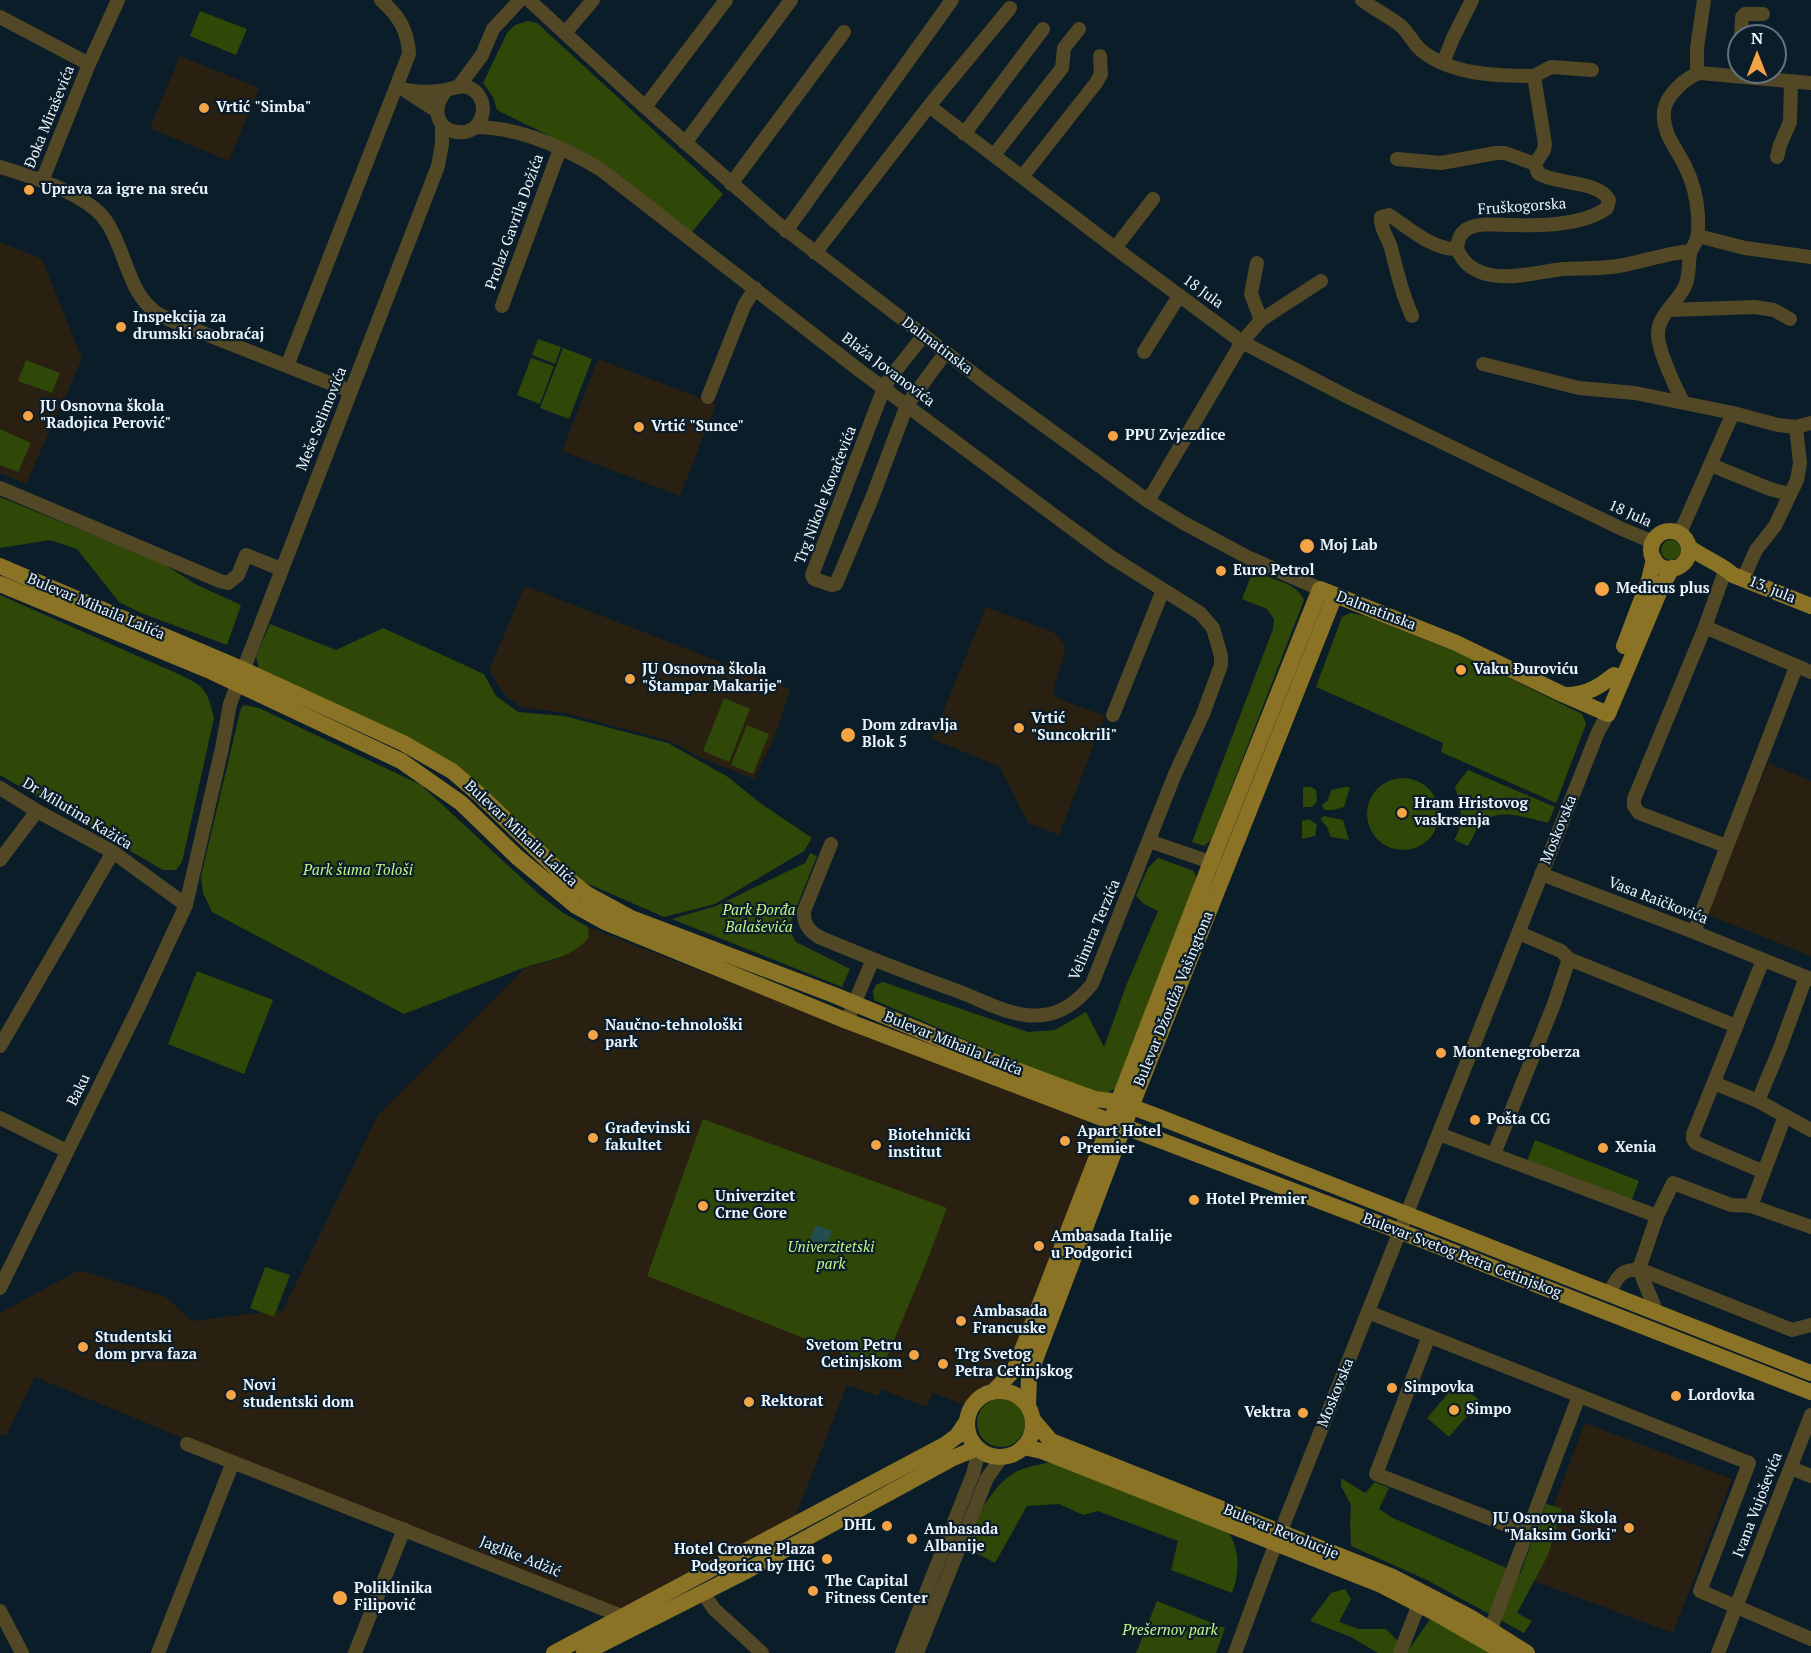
<!DOCTYPE html>
<html>
<head>
<meta charset="utf-8">
<style>
  body { margin:0 }
  #map { position:relative; width:1811px; height:1653px; overflow:hidden; background:#0b1d29; font-family:"PT Serif",serif }
  canvas { display:block }
  .north { position:absolute; left:1727px; top:24px; width:60px; height:60px; box-sizing:border-box; background:#0b1d29; border:2px solid #64737e; border-radius:50%; rotate:0deg; font-size:16px; font-weight:700; line-height:24px; text-align:center; color:#eaf5fe }
  .north::after { content:''; display:block; margin:auto; width:21px; height:27px; background:#f4a345; clip-path:polygon(50% 0,100% 100%,50% 72%,0 100%) }
</style>
</head>
<body>
<div id="map">
<canvas width="1811" height="1653"></canvas>
<div class="north">N</div>
</div>
<script>
const ctx = document.querySelector('canvas').getContext('2d');
ctx.lineJoin = 'round';
function fillPath(path, color) {
  ctx.fillStyle = color;
  ctx.fill(path, 'evenodd');
}
function trace(path, color, width, dash) {
  ctx.strokeStyle = color;
  ctx.lineWidth = width;
  ctx.lineCap = dash ? 'butt' : 'round';
  ctx.setLineDash(dash || []);
  ctx.stroke(path);
}
function label(font, color, halo, rows, align = 'center') {
  ctx.font = font + ' "PT Serif",serif';
  ctx.lineWidth = 4.5;
  ctx.setLineDash([]);
  ctx.textBaseline = 'middle';
  ctx.strokeStyle = halo;
  ctx.fillStyle = color;
  for (const [text, x, y, turn = 0] of rows) {
    ctx.save();
    ctx.translate(x, y);
    ctx.rotate((+turn || 0) * Math.PI / 180);
    ctx.textAlign = isNaN(turn) ? turn : align;
    if (halo) ctx.strokeText(text, 0, 0);
    ctx.fillText(text, 0, 0);
    ctx.restore();
  }
}
fillPath(new Path2D(`
  M180 56 259 88 229 161 150 128Z
  M0 242 42 259 82 359 26 484 0 473Z
  M598 359 716 404 680 496 562 451Z
  M525 586 790 689 775 736 754 779 697 756 670 741 565 713 520 707 504 694 489 670Z
  M986 607 1053 632 1059 638 1064 644 1065 652 1054 687V693L1057 698 1105 716 1059 835 1028 823 999 766 932 739Z
  M1768 763 1811 781V956L1706 914Z
  M588 927 1082 1119 1093 1128 1095 1143 1013 1365 999 1380 980 1388 965 1405 933 1393 926 1407 881 1389 878 1396 847 1385 795 1517 618 1612 246 1464 35 1377 6 1435H0V1313L79 1270 166 1297 192 1321 283 1310 378 1115 526 967 558 959 589 937Z
  M1585 1423 1732 1479 1673 1633 1526 1578Z`), '#292011');
fillPath(new Path2D(`
  M200 11 247 29 236 55 190 36Z
  M528 21 537 23 723 194 692 232 580 151 497 110 493 97 483 83 507 33 515 25Z
  M538 339 561 347 555 364 532 355Z
  M563 348 592 359 569 419 540 408Z
  M531 358 554 366 540 404 517 395Z
  M26 360 60 373 52 393 18 381Z
  M0 429 31 443 18 472 0 465Z
  M0 497 162 563 197 585 241 605 227 645 141 613 119 602 77 549 50 540 0 548Z
  M1661 550a10 10 0 1 1 20 0a10 10 0 1 1-20 0Z
  M1260 574C1276 580 1297 584 1304 600L1211 840 1204 846 1192 842 1273 629 1274 619 1267 609 1242 599 1251 576Z
  M0 595 176 673C204 686 207 688 214 718L182 862 176 870H163L0 775Z
  M1350 613 1366 616 1481 662 1503 675 1582 714 1586 724 1556 803 1441 752 1443 743 1316 687 1342 617Z
  M270 624 336 650 383 628 484 674 496 696 518 712 564 716 668 743 728 777 760 803 812 838 804 851 715 904 664 917 577 879 492 799 260 674 256 656Z
  M724 698 750 709 729 762 703 751Z
  M244 705 259 708 421 785 540 895 562 912 588 927 589 937C570 960 548 959 523 968 483 983 444 999 404 1014L212 912 203 893 201 876 241 708Z
  M747 725 769 734 753 774 731 765Z
  M1468 770 1555 807 1548 823C1530 818 1498 807 1483 822 1476 828 1473 838 1468 846L1454 840C1465 822 1461 807 1455 787Z
  M1367 814a36 36 0 1 1 72 0a36 36 0 1 1-72 0Z
  M1303 787H1311L1316 790 1317 801 1312 807H1303Z
  M1345 787H1350L1344 807 1333 810H1324L1322 805 1328 800 1331 790Z
  M1324 816 1343 820 1349 840 1331 837 1327 827 1321 820V818Z
  M1309 819 1317 825 1315 836 1302 839V821Z
  M810 853 817 856 788 928 796 942 850 969 842 987 672 919 716 906 805 863Z
  M1158 858 1194 871 1198 882 1119 1086 1109 1092 1093 1095 874 1000 873 991 876 985 883 982 1028 1032 1055 1030 1086 1012 1104 1047 1126 986 1158 911 1144 904 1136 896 1148 868Z
  M197 971 273 1000 244 1074 168 1044Z
  M703 1119 947 1208 927 1261 882 1369 647 1276Z
  M1535 1140 1639 1181 1631 1202 1527 1161Z
  M265 1267 290 1275 274 1317 250 1308Z
  M1458 1382 1480 1401 1449 1437 1427 1418Z
  M977 1423a24 24 0 1 1 48 0a24 24 0 1 1-48 0Z
  M1052 1462 1229 1533C1240 1551 1240 1573 1232 1593L1171 1570 1178 1541 1098 1511 1083 1515 1059 1504 1027 1506 995 1563 961 1545C975 1523 987 1494 1007 1478 1020 1467 1037 1465 1052 1462Z
  M1341 1478 1365 1493 1375 1482 1389 1488 1379 1509 1393 1518 1520 1574 1546 1504 1562 1509 1548 1555 1517 1613 1532 1621 1524 1633 1427 1580 1351 1546 1350 1521 1351 1505 1341 1486Z
  M1345 1589 1351 1599 1339 1622 1359 1629H1386L1408 1651 1430 1619 1492 1653H1378L1351 1637 1310 1621 1331 1593Z
  M1157 1601 1225 1628 1216 1653H1136Z`), '#2f4808');
fillPath(new Path2D(`
  M816 1225 832 1231 826 1246 810 1240Z`), '#234d4f');
trace(new Path2D(`
  M529 0 645 107 776 222 987 384 1148 501 1182 522 1247 557 1320 589
  M1362 0C1375 10 1390 17 1401 26 1409 33 1413 44 1422 51 1452 75 1497 76 1534 76L1545 144 1544 150 1535 164 1538 173C1556 185 1598 180 1609 200L1607 208C1584 225 1541 226 1513 225 1498 225 1479 222 1467 229 1459 234 1458 241 1457 249 1475 291 1530 273 1562 269 1581 268 1600 269 1618 266 1643 262 1666 253 1691 251
  M0 17 89 64
  M565 33 593 0
  M1741 36 1742 17 1745 14H1763
  M1443 63 1453 38 1472 0
  M1697 73V48L1704 0
  M1737 75 1739 56
  M1534 76 1551 67 1592 70
  M459 86 482 55 493 29 520 0
  M397 88C410 91 425 93 438 91 450 91 459 83 470 88 493 100 483 135 458 132 434 130 432 104 447 90
  M406 91 437 111
  M929 106 1010 8
  M645 107 726 0
  M475 127C518 127 563 147 600 169L859 370 1067 525 1111 557 1200 613 1213 628 1221 656V665L1203 714 1175 774 1092 984C1080 999 1063 1013 1043 1015 1015 1019 986 1002 960 992 913 975 866 957 819 937 809 931 803 924 804 911L831 844
  M964 134 1043 29
  M685 143 791 0
  M994 155 1062 68 1064 48 1079 29
  M1777 157 1780 145 1790 122 1791 82
  M1397 159 1441 163 1496 153H1505L1535 164
  M0 167C30 176 88 194 106 221 125 248 127 289 154 311 158 314 165 317 170 320L350 391
  M1022 177 1096 83 1101 74 1100 56
  M42 181 89 64 118 0
  M731 184 844 32
  M786 231 952 0
  M1698 236 1745 248 1811 257
  M1115 248 1153 199
  M815 253 929 106 1115 248 1242 342 1348 397 1622 529 1653 542
  M502 306 560 149
  M1669 310 1755 307 1774 310 1790 319
  M1412 316C1402 294 1397 272 1391 248 1388 238 1380 228 1381 217L1389 215C1409 228 1433 250 1457 249
  M1261 320 1321 281
  M924 335 889 379 884 388 812 575 814 579 832 585 836 584 872 498 907 405 946 352
  M1144 352 1179 296
  M1483 364 1579 388 1635 393 1733 413 1778 425 1796 427 1811 423
  M287 366 409 54C408 31 399 16 381 0
  M708 397 744 306 755 288
  M1683 402C1675 387 1657 348 1658 333 1658 315 1678 302 1685 286 1690 276 1688 265 1690 254 1691 248 1696 244 1697 238 1699 231 1698 222 1698 215 1697 199 1692 180 1685 166 1676 147 1662 134 1664 111 1666 95 1686 77 1700 73L1811 83
  M1711 465 1770 489 1789 494
  M0 488 220 581 228 583 238 575 246 555 281 569
  M1148 501 1242 342 1261 320 1251 294 1257 263
  M1680 533 1733 413
  M1726 568 1705 627 1634 799V806L1639 813 1726 846
  M1743 579 1756 550 1775 526 1797 480 1800 463 1796 427
  M1705 627 1811 672
  M1113 715 1163 590
  M0 788 37 811 113 852 186 905
  M1149 841 1219 865
  M0 860 37 811
  M1541 874 1694 932 1811 979
  M1694 932 1796 667
  M1569 959 1736 1026
  M1763 960 1693 1134V1139L1696 1143 1764 1172
  M847 1021 873 959
  M0 1046 113 852
  M1714 1083 1758 1101 1811 1130
  M1758 1101 1780 1048 1806 977
  M0 1118 67 1151
  M1439 1134 1657 1216
  M1494 1154 1554 1004 1569 959 1561 951 1519 933
  M1751 1206 1785 1116
  M1639 1269 1657 1216 1673 1183 1731 1205 1751 1206 1811 1227
  M1639 1269 1657 1313
  M0 1288 140 1004 186 905 222 748 230 704 438 166 442 144V124
  M1609 1293C1619 1276 1618 1271 1639 1269L1792 1330 1811 1325
  M1368 1312 1749 1463 1700 1591 1811 1639
  M1429 1336 1376 1474 1527 1533
  M187 1444 624 1617
  M1791 1468 1811 1476
  M703 1593 714 1609 762 1653
  M0 1611 22 1653
  M1491 1628 1579 1396
  M158 1653 233 1462
  M355 1653 404 1529
  M902 1653 973 1474 979 1450
  M917 1653 987 1478 1002 1457
  M1235 1653 1269 1561 1598 732 1608 714
  M1400 1653 1419 1604
  M1718 1653 1811 1415`), '#524826', 14);
trace(new Path2D(`
  M1651 550a19 19 0 1 1 38 0a19 19 0 1 1-38 0Z
  M1689 547C1703 558 1720 563 1733 575L1811 606
  M0 566 242 669 403 743 452 771 481 796 563 875 587 894 631 918 834 995 998 1063 1059 1086 1095 1099 1119 1102 1159 1117 1811 1373
  M0 584 208 670 401 761 461 803 517 857 576 906 605 922 847 1021 1425 1241 1811 1392
  M1624 646 1649 580 1654 559
  M1566 695C1586 695 1599 687 1614 675
  M967 1424a33 33 0 1 1 66 0a33 33 0 1 1-66 0Z
  M993 1392 1014 1370 1018 1361 1211 862 1320 589 1456 643 1562 694 1608 714 1661 588 1672 568
  M1028 1406 1029 1376 1131 1107 1335 595
  M1033 1420 1051 1441 1393 1577 1470 1617 1527 1653
  M1023 1447 1042 1451 1379 1584 1439 1615 1505 1653
  M554 1653 946 1444 957 1436 967 1421
  M584 1653 748 1570 953 1458 977 1448`), '#8b7325', 16);
for (const [x, y, r, color] of [
  [204,108,6,"#f4a345"],
  [29,190,6,"#f4a345"],
  [121,327,6,"#f4a345"],
  [28,416,6,"#f4a345"],
  [639,427,6,"#f4a345"],
  [1113,436,6,"#f4a345"],
  [1307,546,8,"#f4a345"],
  [1221,571,6,"#f4a345"],
  [1602,589,8,"#f4a345"],
  [1461,670,6,"#f4a345"],
  [630,679,6,"#f4a345"],
  [1019,728,6,"#f4a345"],
  [848,735,8,"#f4a345"],
  [1402,813,6,"#f4a345"],
  [593,1035,6,"#f4a345"],
  [1441,1053,6,"#f4a345"],
  [1475,1120,6,"#f4a345"],
  [593,1138,6,"#f4a345"],
  [1065,1141,6,"#f4a345"],
  [876,1145,6,"#f4a345"],
  [1603,1148,6,"#f4a345"],
  [1194,1200,6,"#f4a345"],
  [703,1206,6,"#f4a345"],
  [1039,1246,6,"#f4a345"],
  [961,1321,6,"#f4a345"],
  [83,1347,6,"#f4a345"],
  [914,1355,6,"#f4a345"],
  [943,1364,6,"#f4a345"],
  [1392,1388,6,"#f4a345"],
  [231,1395,6,"#f4a345"],
  [1676,1396,6,"#f4a345"],
  [749,1402,6,"#f4a345"],
  [1454,1410,6,"#f4a345"],
  [1303,1413,6,"#f4a345"],
  [887,1526,6,"#f4a345"],
  [1629,1528,6,"#f4a345"],
  [912,1539,6,"#f4a345"],
  [827,1559,6,"#f4a345"],
  [813,1591,6,"#f4a345"],
  [340,1598,8,"#f4a345"]
]) {
  const dot = new Path2D();
  dot.arc(x, y, r, 0, 2 * Math.PI);
  ctx.fillStyle = color;
  ctx.fill(dot);
  trace(dot, '#0b1d29', 2);
}
label('bold 15px', '#eaf5fe', '#0b1d29', [
  ["Vrtić \"Simba\"",216,108],
  ["Uprava za igre na sreću",41,190],
  ["Inspekcija za",133,318],
  ["drumski saobraćaj",133,335],
  ["JU Osnovna škola",40,407],
  ["\"Radojica Perović\"",40,424],
  ["Vrtić \"Sunce\"",651,427],
  ["PPU Zvjezdice",1125,436],
  ["Moj Lab",1320,546],
  ["Euro Petrol",1233,571],
  ["Medicus plus",1616,589],
  ["JU Osnovna škola",642,670],
  ["\"Štampar Makarije\"",642,687],
  ["Vaku Đuroviću",1473,670],
  ["Vrtić",1031,719],
  ["\"Suncokrili\"",1031,736],
  ["Dom zdravlja",862,726],
  ["Blok 5",862,743],
  ["Hram Hristovog",1414,804],
  ["vaskrsenja",1414,821],
  ["Naučno-tehnološki",605,1026],
  ["park",605,1043],
  ["Montenegroberza",1453,1053],
  ["Pošta CG",1487,1120],
  ["Građevinski",605,1129],
  ["fakultet",605,1146],
  ["Apart Hotel",1077,1132],
  ["Premier",1077,1149],
  ["Biotehnički",888,1136],
  ["institut",888,1153],
  ["Xenia",1615,1148],
  ["Univerzitet",715,1197],
  ["Crne Gore",715,1214],
  ["Hotel Premier",1206,1200],
  ["Ambasada Italije",1051,1237],
  ["u Podgorici",1051,1254],
  ["Ambasada",973,1312],
  ["Francuske",973,1329],
  ["Studentski",95,1338],
  ["dom prva faza",95,1355],
  ["Svetom Petru",902,1346,"right"],
  ["Cetinjskom",902,1363,"right"],
  ["Trg Svetog",955,1355],
  ["Petra Cetinjskog",955,1372],
  ["Novi",243,1386],
  ["studentski dom",243,1403],
  ["Simpovka",1404,1388],
  ["Lordovka",1688,1396],
  ["Rektorat",761,1402],
  ["Simpo",1466,1410],
  ["Vektra",1291,1413,"right"],
  ["JU Osnovna škola",1617,1519,"right"],
  ["\"Maksim Gorki\"",1617,1536,"right"],
  ["DHL",875,1526,"right"],
  ["Ambasada",924,1530],
  ["Albanije",924,1547],
  ["Hotel Crowne Plaza",815,1550,"right"],
  ["Podgorica by IHG",815,1567,"right"],
  ["The Capital",825,1582],
  ["Fitness Center",825,1599],
  ["Poliklinika",354,1589],
  ["Filipović",354,1606]
], 'left');
label('15px', '#eaf5fe', '#0b1d29', [
  ["Đoka Miraševića",50,117,-68],
  ["Fruškogorska",1522,207,-4],
  ["Prolaz Gavrila Dožića",515,222,-70],
  ["18 Jula",1203,292,36],
  ["Dalmatinska",937,346,37],
  ["Blaža Jovanovića",888,370,37],
  ["Meše Selimovića",322,419,-68],
  ["Trg Nikole Kovačevića",826,495,-69],
  ["18 Jula",1630,514,24],
  ["13. jula",1772,590,22],
  ["Bulevar Mihaila Lalića",96,607,23],
  ["Dalmatinska",1376,611,21],
  ["Dr Milutina Kažića",77,814,31],
  ["Moskovska",1559,830,-68],
  ["Bulevar Mihaila Lalića",521,834,43],
  ["Vasa Raičkovića",1658,901,21],
  ["Velimira Terzića",1095,930,-67],
  ["Bulevar Džordža Vašingtona",1174,999,-68],
  ["Bulevar Mihaila Lalića",953,1044,22],
  ["Baku",79,1090,-64],
  ["Bulevar Svetog Petra Cetinjskog",1462,1256,21],
  ["Moskovska",1336,1393,-68],
  ["Ivana Vujoševića",1758,1505,-69],
  ["Bulevar Revolucije",1281,1532,22],
  ["Jaglike Adžić",520,1557,22]
]);
label('italic 15px', '#c2f488', '#0b1d29', [
  ["Park šuma Tološi",358,871],
  ["Park Đorđa",759,911],
  ["Balaševića",759,928],
  ["Univerzitetski",831,1248],
  ["park",831,1265],
  ["Prešernov park",1170,1631]
]);
</script>
</body>
</html>
